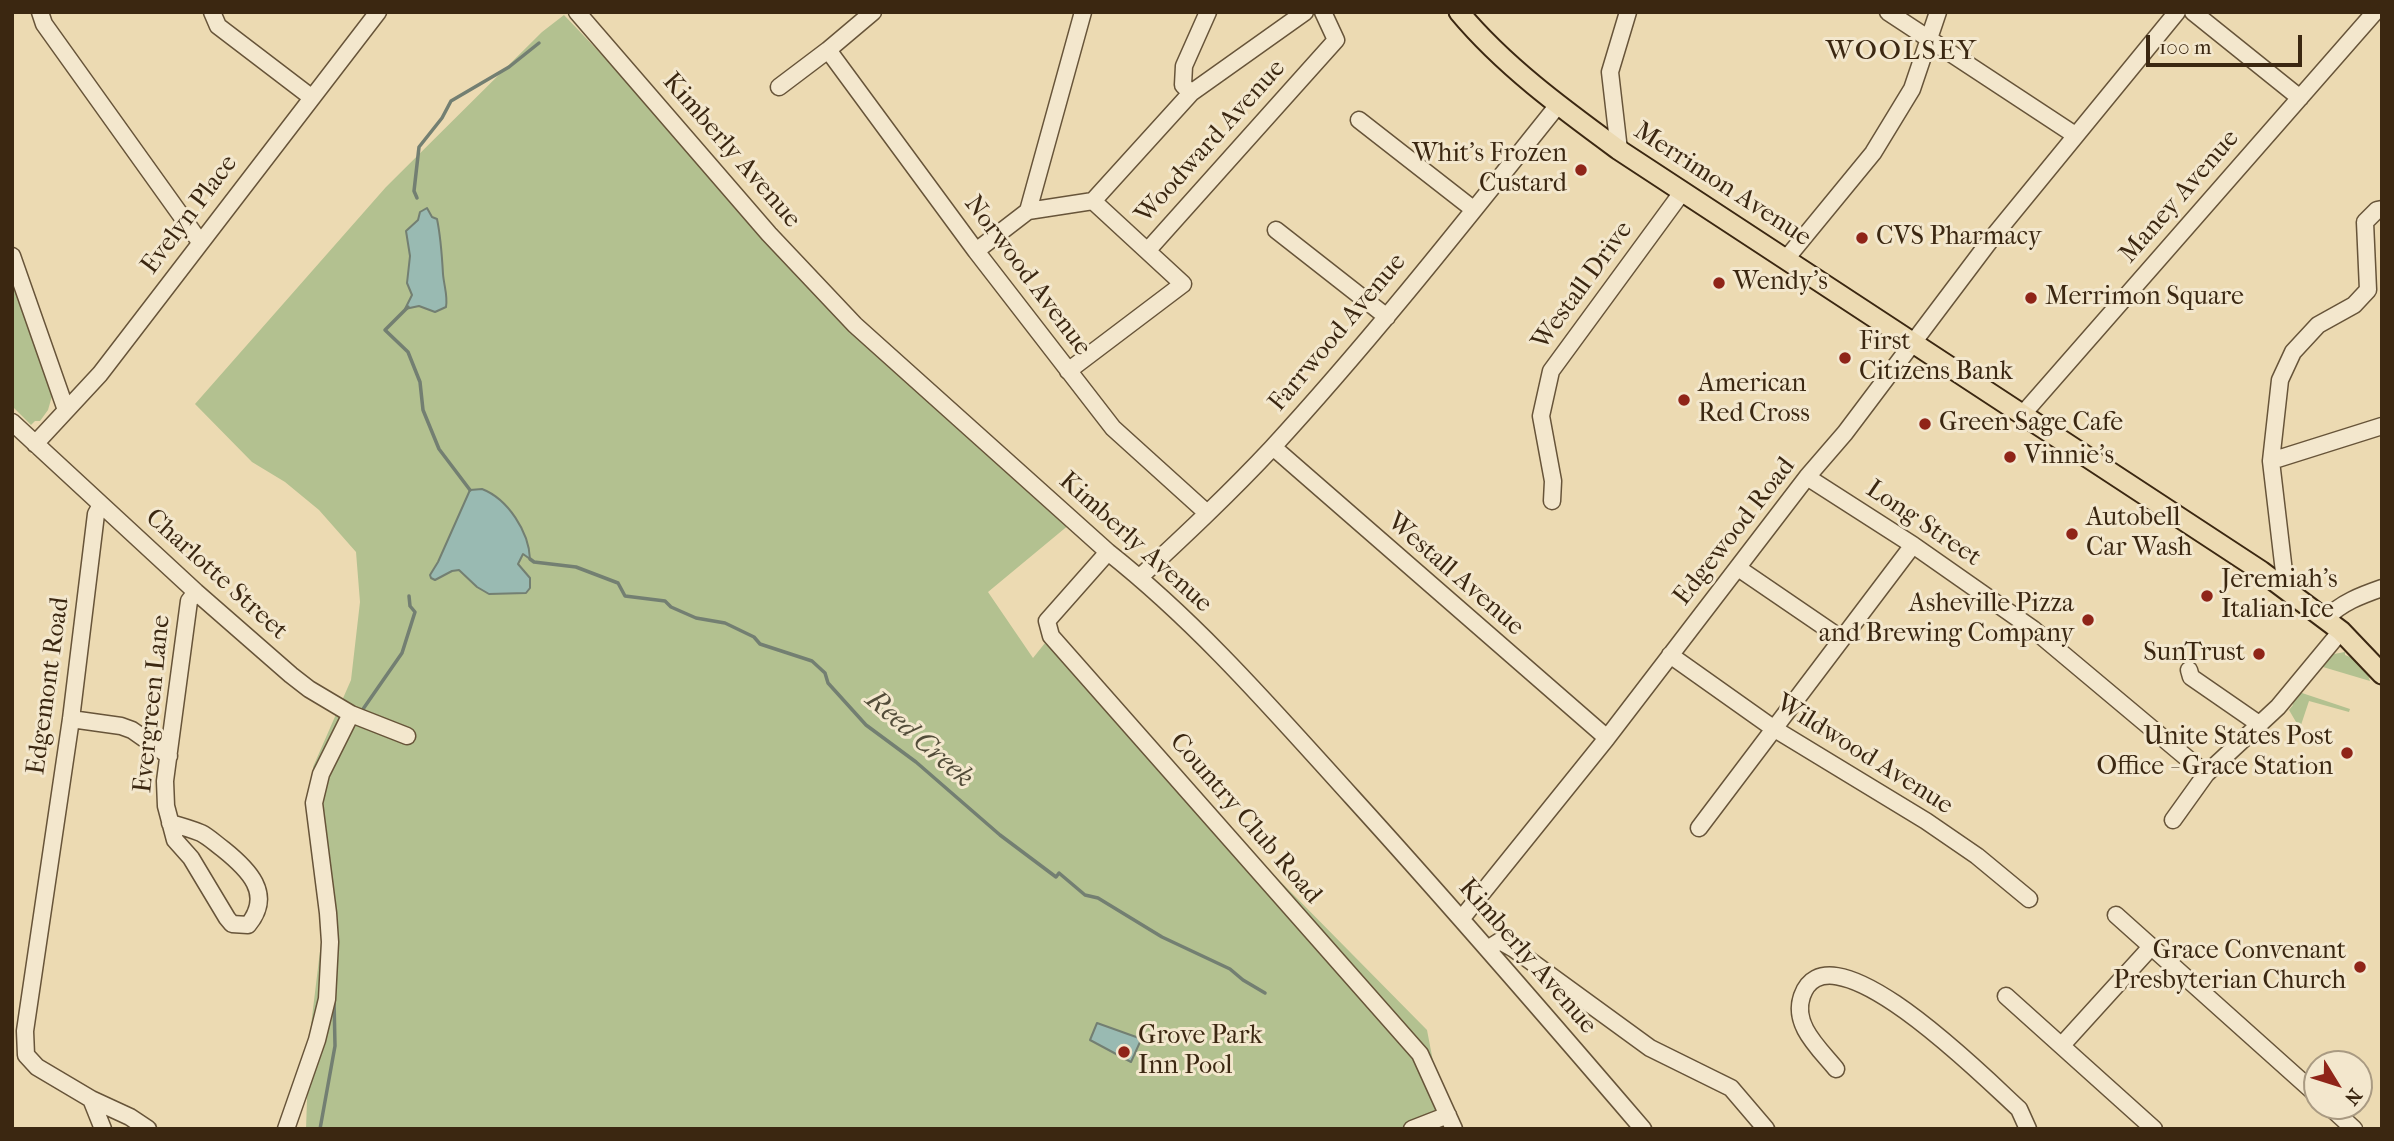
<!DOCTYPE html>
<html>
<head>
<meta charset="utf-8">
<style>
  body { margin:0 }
  #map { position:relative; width:2394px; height:1141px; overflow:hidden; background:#ecdab2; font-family:"IM FELL French Canon",serif }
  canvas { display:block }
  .frame { position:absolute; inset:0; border:14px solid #3b2711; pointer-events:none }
  .north { position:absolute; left:2303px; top:1050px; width:70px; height:70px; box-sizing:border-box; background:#f3e7cd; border:2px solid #a99a82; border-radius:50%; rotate:128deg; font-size:19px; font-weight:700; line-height:28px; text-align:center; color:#3b2711 }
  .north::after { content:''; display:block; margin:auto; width:24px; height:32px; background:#8f2418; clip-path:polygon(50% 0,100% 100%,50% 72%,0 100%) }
  .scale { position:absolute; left:2146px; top:35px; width:156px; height:32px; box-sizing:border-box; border:4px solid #3b2711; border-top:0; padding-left:9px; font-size:21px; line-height:24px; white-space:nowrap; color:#3b2711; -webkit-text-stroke:5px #f3e7cd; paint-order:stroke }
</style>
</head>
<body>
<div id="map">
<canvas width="2394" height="1141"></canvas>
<div class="frame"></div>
<div class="north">N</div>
<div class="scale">100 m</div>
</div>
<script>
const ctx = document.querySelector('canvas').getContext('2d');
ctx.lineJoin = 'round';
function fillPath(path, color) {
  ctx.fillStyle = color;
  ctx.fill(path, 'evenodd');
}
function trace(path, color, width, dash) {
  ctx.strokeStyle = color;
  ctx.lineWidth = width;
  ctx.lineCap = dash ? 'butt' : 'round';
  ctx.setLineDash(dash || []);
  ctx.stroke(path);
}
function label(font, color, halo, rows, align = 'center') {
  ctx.font = font + ' "IM FELL French Canon",serif';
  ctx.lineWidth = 6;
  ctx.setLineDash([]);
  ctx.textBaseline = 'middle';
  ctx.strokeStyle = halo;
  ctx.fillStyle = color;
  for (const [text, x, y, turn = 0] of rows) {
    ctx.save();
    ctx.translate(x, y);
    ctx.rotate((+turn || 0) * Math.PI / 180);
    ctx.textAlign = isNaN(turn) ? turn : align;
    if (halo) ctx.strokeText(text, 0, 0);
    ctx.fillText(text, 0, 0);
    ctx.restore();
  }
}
fillPath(new Path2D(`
  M564 15 643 98 741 210 1070 524 988 592 1033 658 1045 643 1427 1030 1446 1129H306L309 1042 328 885 313 767 351 680 360 602 356 552 319 510 285 482 252 462 195 404 386 187 542 32Z
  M12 281 52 396 48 410 40 421H35L31 425 12 406Z
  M2345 652V655C2355 658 2368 670 2370 681L2323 667 2322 663 2334 654Z
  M2299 692 2350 709 2349 712 2309 701 2300 728 2308 732 2306 739 2289 710 2293 705 2291 702Z`), '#b3c190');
const water = new Path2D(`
  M427 208 432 217 437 219C441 238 442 256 443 274 444 286 448 296 446 307L435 312 419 306 405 309 412 295 407 283 410 256 406 231 418 220 420 212Z
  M482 489C508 499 529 532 530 559L523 554 518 564 530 578V588L526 593 489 594 477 587 459 570 452 571 435 580 431 578 430 575 438 562 470 490Z
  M1097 1023 1139 1038 1140 1042 1131 1062 1090 1040Z`);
fillPath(water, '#99bab2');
trace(water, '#737f72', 2);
trace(new Path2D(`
  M417 198 414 191 419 147 442 118 451 101 509 67 539 43
  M408 307 385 330 408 352 420 382 423 410 439 449 470 490
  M530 559 534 562 576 567 618 583 625 596 665 601 671 607 696 618 725 623 754 637 760 644 812 661 825 673 828 683 866 725 916 762 1000 835 1056 877 1059 873 1085 895 1098 898 1162 937 1230 969 1243 980 1265 993
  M361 712 402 653 415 612 410 606 409 596
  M320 1129 335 1046 334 999`), '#737f72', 3.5);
const minor = new Path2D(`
  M40 12 44 24 200 242
  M212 12 218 26 311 97
  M577 12 769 234 855 325 1108 552C1199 624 1274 711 1352 797 1451 906 1547 1017 1643 1129
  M873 12 828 50 976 251 1113 428 1207 513
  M1888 12 2075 135
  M2193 12 2300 98
  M779 87 828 50
  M1191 93 1183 85 1184 66 1208 12
  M1359 120 1473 209
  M1619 150 1610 72 1628 12
  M1093 201 1191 93 1305 12
  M1028 211 1083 12
  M1276 230 1387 317
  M1148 250 1336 40 1323 12
  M976 251 1028 211 1093 201 1183 284 1068 371
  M12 256 66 410
  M1786 259 1873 153 1912 89 1938 12
  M2022 415 2375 12
  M12 422 196 592 291 675 309 689 351 714 407 736
  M35 444 100 374 378 12
  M1273 447 1607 738
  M2271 461 2382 426
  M1807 477 1913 545 2033 629 2206 774
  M1552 501 1553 481 1541 416 1551 371 1683 191
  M101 505 96 514 71 719 25 1031 26 1055 37 1067 91 1099 103 1129
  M1108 552 1047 621 1051 636 1420 1054 1454 1129
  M1738 568 1842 639
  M1140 577C1185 535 1230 493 1272 448 1373 338 1465 221 1558 105
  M2286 589 2271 461 2280 380 2293 352 2318 325 2354 305 2368 290 2365 222 2377 210 2382 209
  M2326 619C2340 603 2362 595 2382 588
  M1670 655 1773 728 1926 821 1977 856 2029 899
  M2189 670 2191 677 2259 724
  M71 719 121 726 132 730 169 756
  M2173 820 2206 774 2278 707 2341 631
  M170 823C181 826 191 829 201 833 209 837 216 844 223 849 248 869 274 894 248 925L232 924 227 918 191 858 175 840 166 806 165 781 189 601 196 592
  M1699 828 1913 545
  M2116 915 2317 1095
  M1462 918 1607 738 1807 477 1845 433 1992 238 2177 12
  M1489 948 1500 941 1514 949 1650 1048 1731 1088 1766 1129
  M2006 996 2154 1129
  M2062 1045 2151 947
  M1836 1069C1819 1048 1792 1025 1802 996 1829 919 1990 1083 2019 1109L2028 1129
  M91 1099 130 1117 148 1129
  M2329 1106 2354 1129
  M286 1129 317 1040 327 999 330 942 328 913 314 803 321 774 351 714
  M1412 1129 1448 1115`);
const major = new Path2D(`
  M1459 12C1504 66 1563 109 1619 150L2261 571 2341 631 2382 674`);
trace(minor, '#675439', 19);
trace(major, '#3b2711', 23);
trace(minor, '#f3e7cd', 16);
trace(major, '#ecdab2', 19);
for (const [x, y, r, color] of [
  [1581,170,7,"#8f2418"],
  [1862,238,7,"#8f2418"],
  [1719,283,7,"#8f2418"],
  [2031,298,7,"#8f2418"],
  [1845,358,7,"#8f2418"],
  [1684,400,7,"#8f2418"],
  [1925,424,7,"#8f2418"],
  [2010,457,7,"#8f2418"],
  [2072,534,7,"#8f2418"],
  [2207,596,7,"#8f2418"],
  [2088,620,7,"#8f2418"],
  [2259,654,7,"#8f2418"],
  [2347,753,7,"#8f2418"],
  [2360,967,7,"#8f2418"],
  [1124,1052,7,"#8f2418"]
]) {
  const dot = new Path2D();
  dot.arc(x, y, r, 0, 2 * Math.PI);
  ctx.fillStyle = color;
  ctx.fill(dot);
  trace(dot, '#f3e7cd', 2.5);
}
label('26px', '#3b2711', '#f3e7cd', [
  ["Woodward Avenue",1211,142,-48],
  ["Kimberly Avenue",731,151,49],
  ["Merrimon Avenue",1722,185,33],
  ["Maney Avenue",2180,197,-49],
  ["Evelyn Place",190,215,-53],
  ["Norwood Avenue",1027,276,53],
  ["Westall Drive",1583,286,-54],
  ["Farrwood Avenue",1338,333,-50],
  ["Long Street",1923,524,34],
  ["Edgewood Road",1735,532,-52],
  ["Kimberly Avenue",1135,543,42],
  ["Charlotte Street",216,575,42],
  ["Westall Avenue",1455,575,41],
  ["Edgemont Road",49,686,-82],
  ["Evergreen Lane",153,704,-84],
  ["Wildwood Avenue",1864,755,32],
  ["Country Club Road",1245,819,49],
  ["Kimberly Avenue",1527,957,49]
]);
label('26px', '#3b2711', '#f3e7cd', [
  ["Whit's Frozen",1567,155,"right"],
  ["Custard",1567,185,"right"],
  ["CVS Pharmacy",1876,238],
  ["Wendy's",1733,283],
  ["Merrimon Square",2045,298],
  ["First",1859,343],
  ["Citizens Bank",1859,373],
  ["American",1698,385],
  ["Red Cross",1698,415],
  ["Green Sage Cafe",1939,424],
  ["Vinnie's",2024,457],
  ["Autobell",2086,519],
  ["Car Wash",2086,549],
  ["Jeremiah’s",2221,581],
  ["Italian Ice",2221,611],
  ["Asheville Pizza",2074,605,"right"],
  ["and Brewing Company",2074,635,"right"],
  ["SunTrust",2245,654,"right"],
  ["Unite States Post",2333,738,"right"],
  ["Office - Grace Station",2333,768,"right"],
  ["Grace Convenant",2346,952,"right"],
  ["Presbyterian Church",2346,982,"right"],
  ["Grove Park",1138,1037],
  ["Inn Pool",1138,1067]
], 'left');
ctx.letterSpacing = '2px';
label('28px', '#3b2711', '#f3e7cd', [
  ["WOOLSEY",1902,52]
]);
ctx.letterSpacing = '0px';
label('italic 28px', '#524c39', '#f3e7cd', [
  ["Reed Creek",919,740,41]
]);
</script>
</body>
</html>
